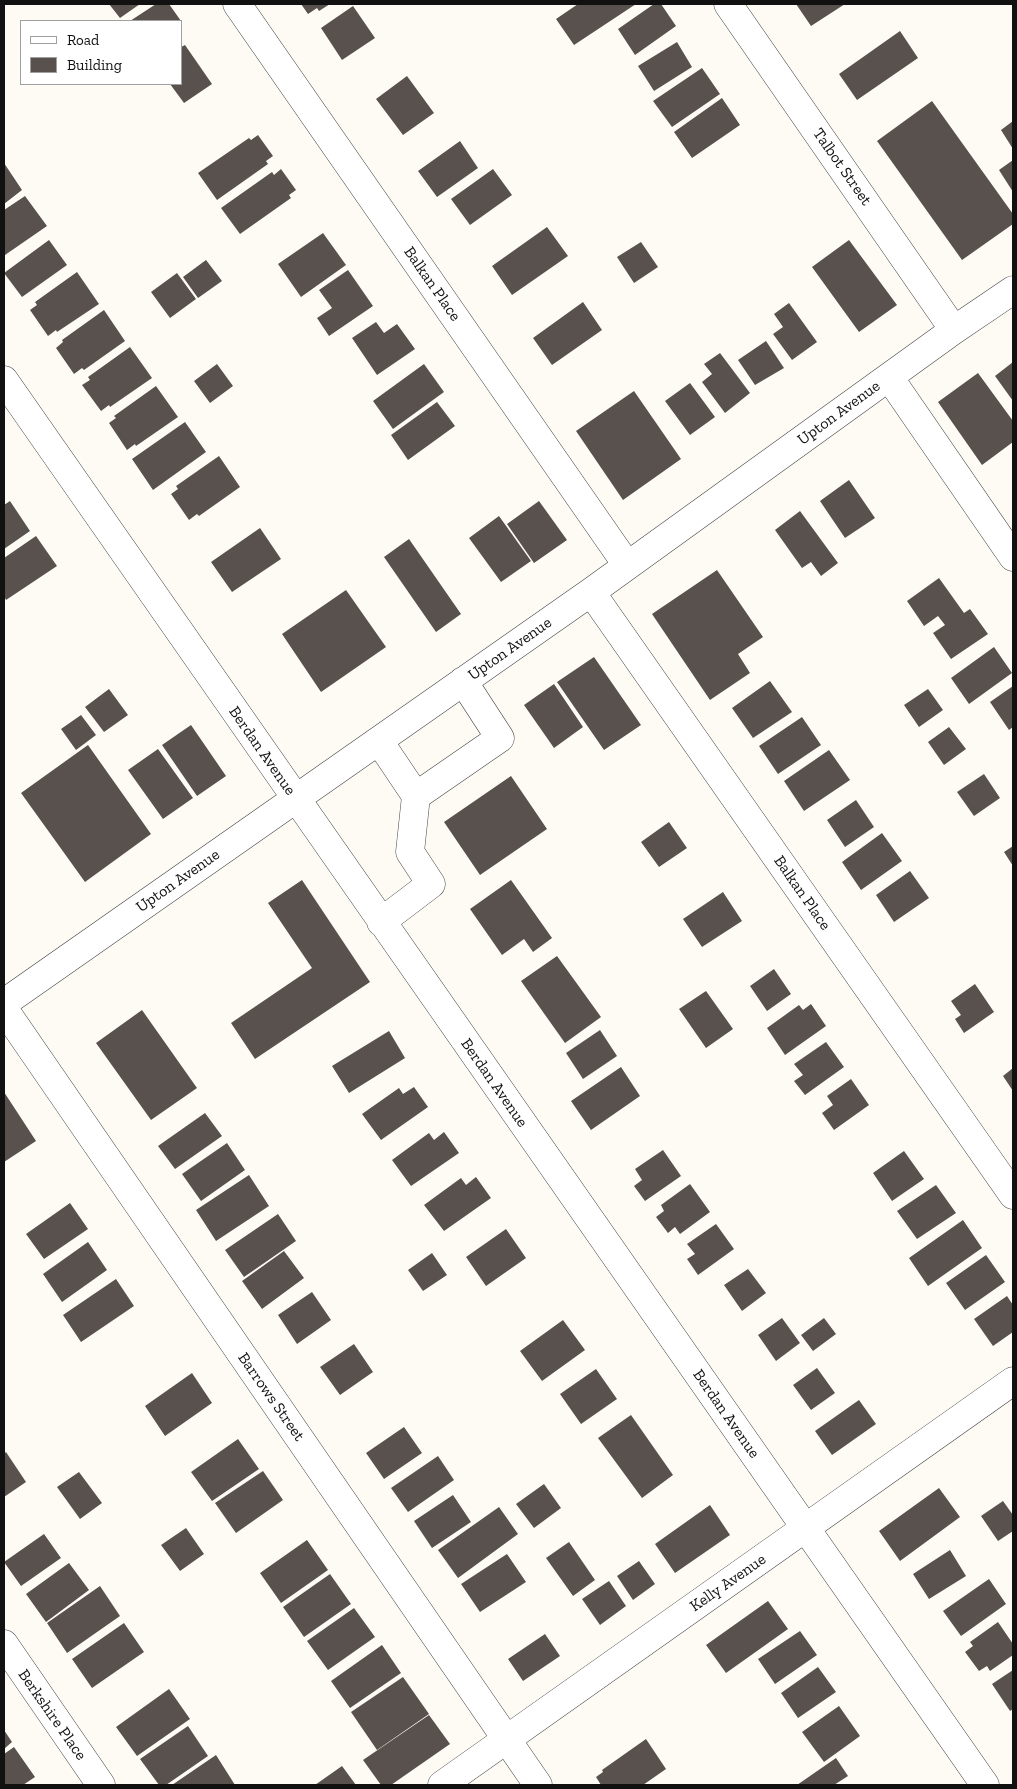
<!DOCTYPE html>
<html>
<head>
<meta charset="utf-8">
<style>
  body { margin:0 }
  #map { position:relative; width:1017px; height:1789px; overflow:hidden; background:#fefbf5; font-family:"Zilla Slab",serif }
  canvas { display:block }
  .frame { position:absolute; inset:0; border:5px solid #111; pointer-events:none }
  .legend { position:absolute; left:20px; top:20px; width:162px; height:65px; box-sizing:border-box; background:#fff; border:1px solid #a0a0a0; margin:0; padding:6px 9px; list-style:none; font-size:15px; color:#111 }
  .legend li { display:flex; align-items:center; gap:10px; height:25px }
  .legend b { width:25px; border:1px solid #a0a0a0 }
</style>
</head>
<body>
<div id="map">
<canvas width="1017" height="1789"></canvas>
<div class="frame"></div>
<ul class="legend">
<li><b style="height:6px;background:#fff"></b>Road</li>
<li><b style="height:14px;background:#58514e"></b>Building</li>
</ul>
</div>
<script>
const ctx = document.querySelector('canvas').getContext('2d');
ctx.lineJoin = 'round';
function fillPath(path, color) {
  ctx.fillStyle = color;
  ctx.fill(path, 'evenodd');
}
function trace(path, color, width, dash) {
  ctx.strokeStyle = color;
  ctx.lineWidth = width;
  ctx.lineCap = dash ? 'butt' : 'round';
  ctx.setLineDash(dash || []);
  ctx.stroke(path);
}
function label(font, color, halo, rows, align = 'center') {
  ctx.font = font + ' "Zilla Slab",serif';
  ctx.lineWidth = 5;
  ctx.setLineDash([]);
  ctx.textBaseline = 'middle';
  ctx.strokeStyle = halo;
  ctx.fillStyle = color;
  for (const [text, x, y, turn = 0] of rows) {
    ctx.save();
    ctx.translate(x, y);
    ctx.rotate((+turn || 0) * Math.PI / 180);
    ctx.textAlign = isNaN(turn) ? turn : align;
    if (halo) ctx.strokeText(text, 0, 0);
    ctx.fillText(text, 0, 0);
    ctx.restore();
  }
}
fillPath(new Path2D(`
  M109 4H140L120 18Z
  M156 4H169L181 21H130Z
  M301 4H330L319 11 317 8 308 14Z
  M578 4H636L574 45 556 19Z
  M654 4H661L676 26 635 55 618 29Z
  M796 4H845L811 26Z
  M353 6 375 38 342 60 321 28Z
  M900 31 918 58 857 100 839 74Z
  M677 42 692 67 654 91 638 66Z
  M185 45 212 84 184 103 170 84H181V47Z
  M702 68 720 94 672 127 653 101Z
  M407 76 434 113 403 135 376 99Z
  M722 98 740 125 692 158 674 132Z
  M932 101 1013 214V224L962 260 877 141Z
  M1013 121V149L1001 130Z
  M258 135 273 156 266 161 268 164 217 200 198 173 249 138 251 140Z
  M460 141 478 168 437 197 418 171Z
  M1013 160V192L999 170Z
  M4 163 22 190 4 204Z
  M281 169 296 190 289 195 291 198 240 234 221 208 272 172 274 175Z
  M493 169 512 195 470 225 451 199Z
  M25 196 47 226 5 255 4 210Z
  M547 227 568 256 512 295 492 266Z
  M323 233 346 265 301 297 278 264Z
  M49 240 67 265 22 297 4 273Z
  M849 240 897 305 859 332 812 267Z
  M641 242 658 267 634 283 617 257Z
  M206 260 222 281 198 298 183 277Z
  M348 270 373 306 329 336 317 318 332 308 319 290Z
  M77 272 99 304 57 332 56 330 48 336 30 310 37 305 35 302Z
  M177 273 196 299 170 318 151 292Z
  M583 302 602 330 552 365 533 338Z
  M789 303 817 342 792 360 773 334 783 327 774 314Z
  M104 310 125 341 84 370 82 368 74 374 56 348 63 342 62 340Z
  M376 322 384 333 397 324 415 349 377 375 352 338Z
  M766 341 784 368 755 385 738 360Z
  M130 347 152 378 110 407 109 405 101 411 82 385 90 380 88 377Z
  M720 353 750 393 725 413 702 382 712 374 704 364Z
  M1013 362V401L995 376Z
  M217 364 233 386 210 403 194 381Z
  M424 364 444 392 393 429 373 401Z
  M978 373 1013 421V442L982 465 938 402Z
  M690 383 715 417 690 435 665 401Z
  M156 386 178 417 136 446 135 444 127 450 109 423 116 418 114 416Z
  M634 391 681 459 623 500 576 431Z
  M437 402 455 426 408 460 391 435Z
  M185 422 206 452 153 490 132 459Z
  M219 456 240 487 199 516 197 514 189 520 171 494 178 489 176 486Z
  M849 480 875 518 845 538 820 501Z
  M10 501 30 531 4 549V505Z
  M539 501 567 540 534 563 507 524Z
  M800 511 838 563 821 576 811 562 802 568 775 530Z
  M499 516 531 561 501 582 469 538Z
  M260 528 281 559 232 592 211 562Z
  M36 536 57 566 6 600 4 596V558Z
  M409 539 461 614 436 632 384 557Z
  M717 570 763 637 738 654 750 673 710 700 652 614Z
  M939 578 964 613 970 609 988 634 951 659 933 633 945 625 938 616 924 626 907 601Z
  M346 590 386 647 321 692 282 634Z
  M994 647 1012 673 969 704 951 678Z
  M594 657 641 725 604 750 557 682Z
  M770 681 792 712 753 738 732 708Z
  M554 684 583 727 554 748 524 705Z
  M1013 686V727L1009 730 990 702Z
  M109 689 128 715 104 732 85 707Z
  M928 689 943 710 919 727 904 705Z
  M81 715 96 735 76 750 61 729Z
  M802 717 821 745 778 774 759 746Z
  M191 725 226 776 197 796 162 745Z
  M949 727 966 749 944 765 928 742Z
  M88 745 151 834 85 882 21 793Z
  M158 749 193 798 163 819 128 770Z
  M829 750 850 780 804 811 784 781Z
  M984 774 1000 798 974 816 957 792Z
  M511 776 547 829 480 875 444 822Z
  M856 800 874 827 845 847 827 820Z
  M669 822 687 848 659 867 641 842Z
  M882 833 902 861 861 890 842 862Z
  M1013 846V866L1004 852Z
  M910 871 929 898 894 922 876 895Z
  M302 880 370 982 255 1059 231 1023 312 968 268 903Z
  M511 880 552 938 533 952 524 939 502 955 470 909Z
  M723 892 742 921 702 947 683 919Z
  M557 956 601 1017 565 1043 521 981Z
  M774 969 791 994 767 1011 750 986Z
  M975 984 994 1012 964 1033 955 1019 961 1015 951 1001Z
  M706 991 733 1029 706 1048 679 1009Z
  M811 1004 826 1026 785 1055 767 1028 799 1005 803 1010Z
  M142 1010 197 1088 151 1120 96 1043Z
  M600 1030 617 1056 583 1079 566 1053Z
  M389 1031 405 1058 349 1093 332 1066Z
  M826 1042 844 1067 805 1095 794 1081 803 1075 794 1064Z
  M621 1067 640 1096 591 1130 571 1101Z
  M1013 1068V1091L1003 1076Z
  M851 1079 869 1105 834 1130 822 1113 833 1105 827 1096Z
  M414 1087 428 1107 381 1140 362 1114 399 1088 403 1094Z
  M4 1092 36 1141 4 1162Z
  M205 1113 222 1136 175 1169 158 1146Z
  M444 1132 459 1153 411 1186 392 1160 429 1133 434 1140Z
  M227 1143 245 1170 201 1201 182 1174Z
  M663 1150 681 1176 645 1201 634 1186 642 1180 635 1169Z
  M904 1151 924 1179 892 1201 873 1173Z
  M249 1175 269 1206 216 1241 196 1210Z
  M476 1177 491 1198 444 1231 424 1205 461 1178 466 1185Z
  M690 1184 710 1212 680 1234 675 1227 668 1233 656 1217 664 1211 661 1205Z
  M936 1185 956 1213 917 1239 897 1211Z
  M70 1203 88 1229 44 1259 26 1234Z
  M278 1214 296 1241 244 1277 225 1250Z
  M963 1220 982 1248 928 1286 909 1258Z
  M716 1224 734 1249 698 1275 687 1259 695 1254 687 1244Z
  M506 1229 526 1258 486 1286 466 1257Z
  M88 1242 107 1270 62 1302 43 1274Z
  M284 1251 304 1278 262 1309 242 1281Z
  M432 1253 447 1275 423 1291 408 1270Z
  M986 1255 1005 1282 965 1310 946 1283Z
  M748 1269 766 1293 742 1311 724 1285Z
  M116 1279 134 1306 81 1342 63 1315Z
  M312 1292 331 1320 297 1344 278 1315Z
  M1007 1296 1013 1305V1332L993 1346 974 1319Z
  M782 1318 800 1343 776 1361 758 1335Z
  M824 1318 836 1334 813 1351 801 1335Z
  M563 1320 585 1350 542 1381 520 1351Z
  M354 1344 373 1372 340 1395 320 1367Z
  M817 1368 835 1393 811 1410 793 1385Z
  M596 1369 617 1399 581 1424 560 1394Z
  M192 1373 212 1403 165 1436 145 1406Z
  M859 1400 876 1424 832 1455 815 1431Z
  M631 1415 673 1475 642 1498 598 1438Z
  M404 1427 422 1453 384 1479 366 1453Z
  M238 1439 259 1469 212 1501 191 1472Z
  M6 1452 26 1482 4 1497V1454Z
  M438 1456 454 1480 408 1512 391 1488Z
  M263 1471 283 1500 236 1533 215 1503Z
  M79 1472 102 1503 80 1519 57 1487Z
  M544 1484 561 1508 534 1528 516 1504Z
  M939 1488 960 1517 900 1561 879 1531Z
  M453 1495 471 1522 432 1548 414 1521Z
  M1003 1501 1013 1515V1531L998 1541 981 1516Z
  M710 1505 730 1535 675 1573 655 1544Z
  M499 1507 518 1534 458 1578 438 1550Z
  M186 1528 204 1554 180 1571 161 1545Z
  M44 1534 61 1558 21 1586 4 1562Z
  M307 1540 328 1570 281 1603 260 1573Z
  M569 1542 595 1580 573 1596 546 1558Z
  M950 1550 966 1576 929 1599 913 1574Z
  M507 1554 526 1582 480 1612 461 1584Z
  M639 1561 655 1584 633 1600 617 1576Z
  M69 1563 89 1590 46 1622 26 1594Z
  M330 1574 351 1604 304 1637 283 1607Z
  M989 1579 1006 1604 961 1636 943 1611Z
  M609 1581 626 1606 600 1625 582 1599Z
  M100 1586 120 1616 67 1653 47 1623Z
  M768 1601 788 1629 726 1673 706 1645Z
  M354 1608 375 1637 328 1670 307 1641Z
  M998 1622 1013 1644V1655L990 1671 987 1666 979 1671 965 1652 973 1646 970 1642Z
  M124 1623 144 1652 92 1688 72 1659Z
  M800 1631 817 1655 775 1684 758 1659Z
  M545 1634 560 1656 523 1681 508 1659Z
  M382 1645 401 1673 350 1708 331 1681Z
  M818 1667 836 1692 798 1718 781 1693Z
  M1013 1670V1709L1010 1711 992 1684Z
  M403 1677 429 1714 377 1750 351 1712Z
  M169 1689 190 1719 137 1756 116 1727Z
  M839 1706 860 1736 824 1762 802 1732Z
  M429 1715 450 1744 391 1785H381L363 1760Z
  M188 1726 208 1756 166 1785H159L140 1759Z
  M4 1730 12 1742 4 1749Z
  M646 1739 666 1769 643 1785H601L596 1777 603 1772 602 1770Z
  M14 1747 35 1777 23 1785H4V1754Z
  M216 1755 235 1785H172Z
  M836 1758 848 1776 834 1785H797Z
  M342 1766 356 1785H315Z`), '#58514e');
const minor = new Path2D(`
  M237 4 627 565
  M728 4 954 330
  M889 377 1013 557
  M4 380 985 1785
  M591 592 1013 1195
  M379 741 416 796 500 738 463 681
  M381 922 431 884 410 852 416 796
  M4 1003 591 592 954 330 1013 290
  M4 1009 538 1785
  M4 1644 101 1785
  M442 1785 1013 1381`);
trace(minor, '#444', 29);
trace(minor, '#fff', 28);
label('16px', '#111', '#fff', [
  ["Talbot Street",842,167,55],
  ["Balkan Place",432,284,55],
  ["Upton Avenue",839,413,-36],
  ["Upton Avenue",510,649,-35],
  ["Berdan Avenue",262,751,55],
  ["Upton Avenue",178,881,-35],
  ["Balkan Place",802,893,55],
  ["Berdan Avenue",494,1083,55],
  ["Barrows Street",271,1397,55],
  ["Berdan Avenue",726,1414,55],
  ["Kelly Avenue",728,1583,-35],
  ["Berkshire Place",52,1715,55]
]);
</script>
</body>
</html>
